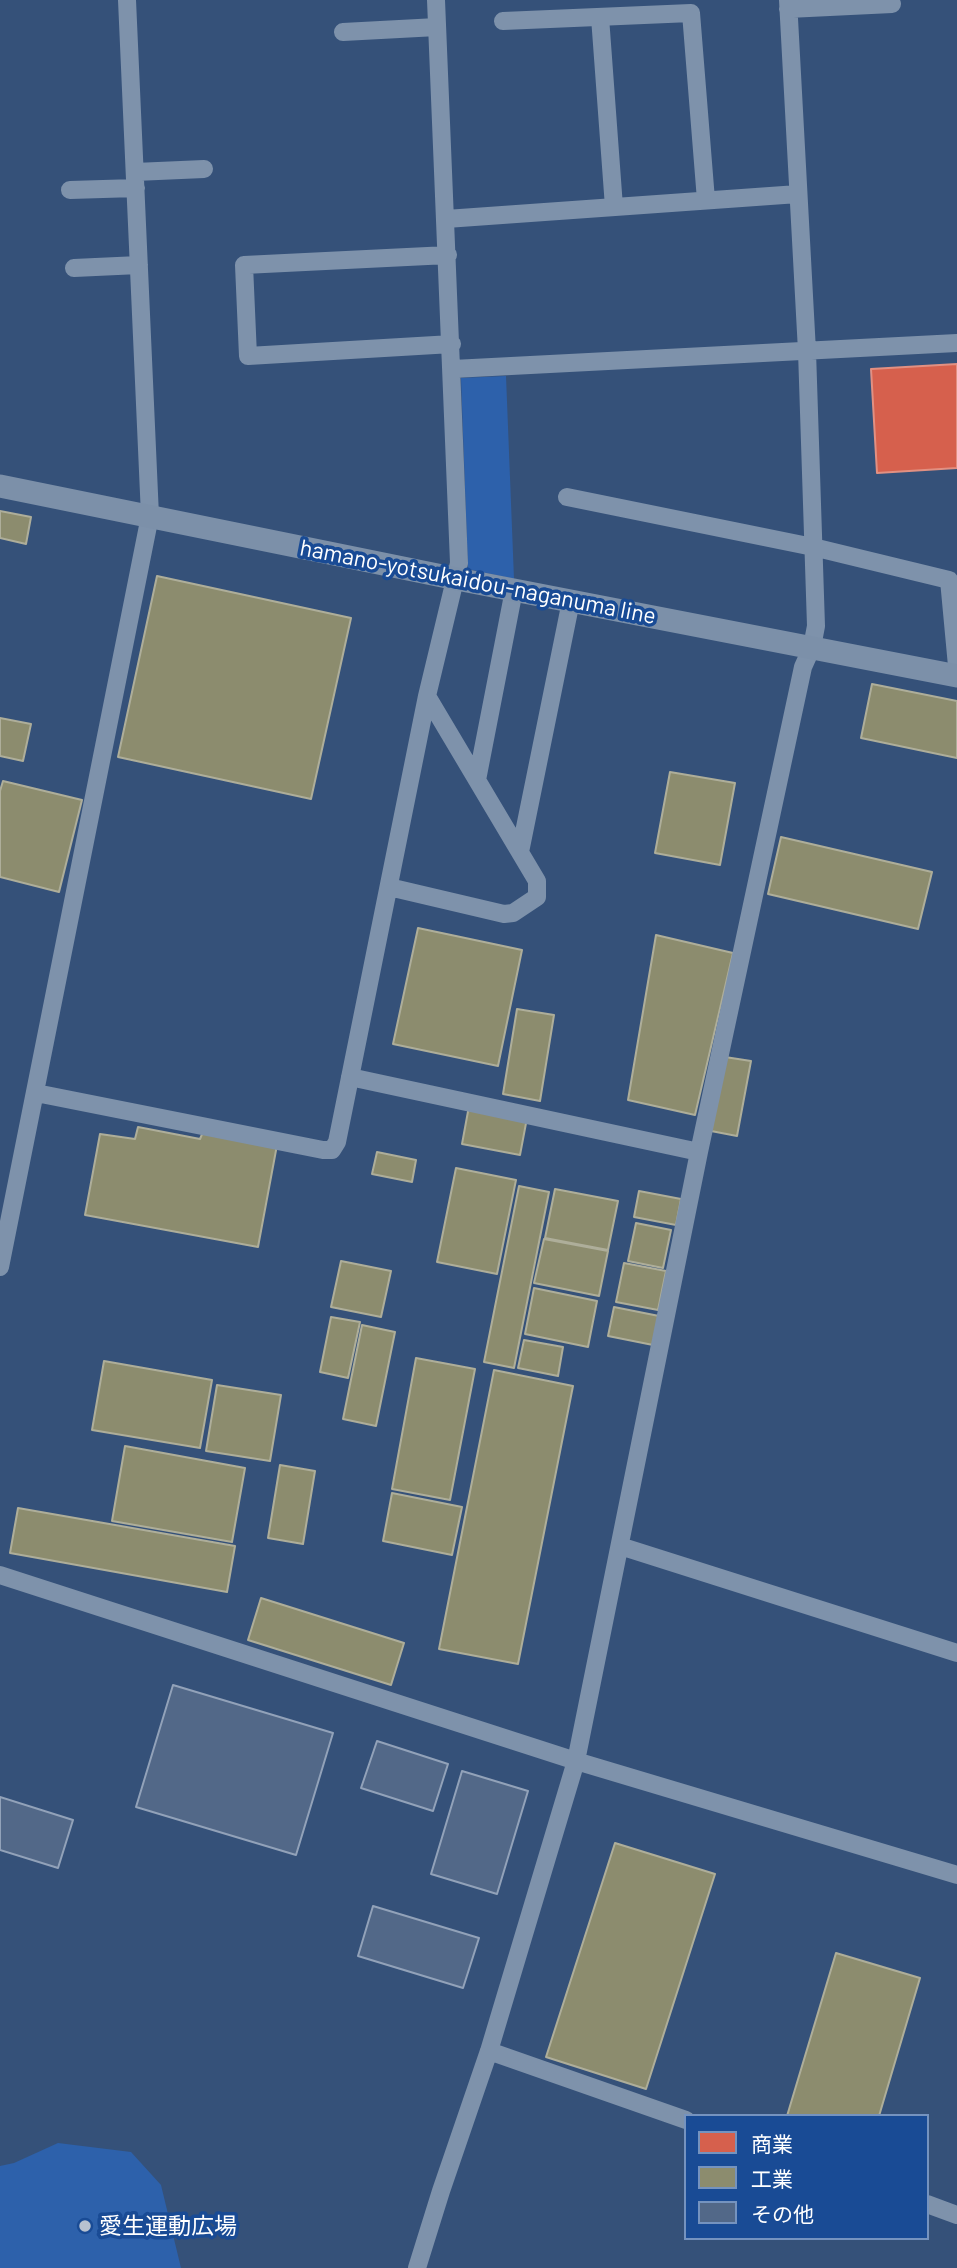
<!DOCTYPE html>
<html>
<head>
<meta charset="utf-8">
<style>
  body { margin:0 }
  #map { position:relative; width:957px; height:2268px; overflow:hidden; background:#355179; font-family:Barlow,"Noto Sans JP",sans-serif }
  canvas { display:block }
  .legend { position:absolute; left:684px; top:2114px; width:245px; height:126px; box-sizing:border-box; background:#194b95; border:2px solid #7593bf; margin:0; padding:9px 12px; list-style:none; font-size:21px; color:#fff }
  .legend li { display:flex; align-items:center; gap:14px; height:35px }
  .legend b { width:35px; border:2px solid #7593bf }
</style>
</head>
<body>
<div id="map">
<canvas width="957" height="2268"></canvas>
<ul class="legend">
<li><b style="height:19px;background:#d6604d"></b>商業</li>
<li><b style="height:19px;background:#8c8c6e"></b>工業</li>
<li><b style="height:19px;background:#526888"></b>その他</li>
</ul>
</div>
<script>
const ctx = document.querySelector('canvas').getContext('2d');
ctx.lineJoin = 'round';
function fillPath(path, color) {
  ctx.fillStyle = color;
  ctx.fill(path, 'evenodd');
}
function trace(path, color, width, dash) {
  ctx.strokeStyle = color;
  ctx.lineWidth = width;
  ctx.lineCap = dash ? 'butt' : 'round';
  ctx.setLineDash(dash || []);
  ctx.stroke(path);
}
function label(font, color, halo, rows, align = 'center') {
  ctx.font = font + ' Barlow,"Noto Sans JP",sans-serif';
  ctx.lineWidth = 7;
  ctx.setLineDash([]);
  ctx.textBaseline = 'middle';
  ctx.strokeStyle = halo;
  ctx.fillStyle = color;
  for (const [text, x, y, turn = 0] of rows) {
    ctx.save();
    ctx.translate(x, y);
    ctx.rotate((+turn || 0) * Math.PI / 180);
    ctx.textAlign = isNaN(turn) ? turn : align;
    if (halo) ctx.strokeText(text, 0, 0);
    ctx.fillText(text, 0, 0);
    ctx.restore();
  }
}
fillPath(new Path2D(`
  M506 376 514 579 468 569 461 378Z
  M58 2143 131 2152 161 2185 181 2268H0V2166L14 2163Z`), '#2d61ab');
const shops = new Path2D(`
  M957 364V468L877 473 871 369Z`);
fillPath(shops, '#d6604d');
trace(shops, '#e29082', 2);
const industry = new Path2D(`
  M0 511 31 517 26 544 0 538Z
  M157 576 351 618 311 799 118 757Z
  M872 684 957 701V758L861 738Z
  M0 718 31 724 23 761 0 756Z
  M670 772 735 783 720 865 655 853Z
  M3 781 82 800 59 892 0 877V791Z
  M781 837 932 872 918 929 768 894Z
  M418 928 522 950 498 1066 393 1044Z
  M656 935 733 953 695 1115 628 1100Z
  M517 1009 554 1015 540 1101 503 1094Z
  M725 1057 751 1061 737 1136 711 1131Z
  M469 1106 527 1118 520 1155 462 1144Z
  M138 1127 200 1139 203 1132 277 1145 258 1247 85 1215 100 1134 135 1139Z
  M377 1152 416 1160 412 1182 372 1174Z
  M456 1168 516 1180 497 1274 437 1262Z
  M519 1186 549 1192 514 1368 484 1362Z
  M555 1189 618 1201 608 1250 545 1238Z
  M639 1191 681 1199 676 1225 634 1217Z
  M636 1223 671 1230 663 1268 628 1261Z
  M544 1239 608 1251 599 1296 534 1283Z
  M341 1261 391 1271 381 1317 331 1307Z
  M624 1263 666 1271 658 1310 616 1302Z
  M534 1288 597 1301 588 1347 525 1334Z
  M614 1307 659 1316 653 1345 608 1336Z
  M331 1317 360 1322 348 1378 320 1372Z
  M362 1325 395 1332 376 1426 343 1419Z
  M524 1340 563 1347 558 1376 518 1368Z
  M416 1358 475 1369 450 1500 392 1489Z
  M104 1361 212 1380 200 1448 92 1430Z
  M494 1370 573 1386 518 1664 439 1649Z
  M217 1385 281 1395 270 1461 206 1451Z
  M125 1446 245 1468 232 1542 112 1521Z
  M280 1465 315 1471 303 1544 268 1538Z
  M392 1493 462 1507 452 1555 383 1541Z
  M18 1508 235 1546 227 1592 10 1553Z
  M261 1598 404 1643 391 1685 248 1640Z
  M615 1843 715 1874 646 2089 546 2057Z
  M836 1953 920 1978 879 2116H787Z`);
fillPath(industry, '#8c8c6e');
trace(industry, '#aeae9a', 2);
const building = new Path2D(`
  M173 1685 333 1733 296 1855 136 1807Z
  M377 1741 448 1764 433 1811 361 1788Z
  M462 1771 528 1791 497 1894 431 1874Z
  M0 1797 73 1820 58 1868 0 1850Z
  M373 1906 479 1938 463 1988 358 1956Z`);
fillPath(building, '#526888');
trace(building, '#92a2b9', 2);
trace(new Path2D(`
  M788 9 892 4
  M600 17 614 207
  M503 21 691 13 706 200
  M343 32 437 27
  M135 172 204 169
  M70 190 136 188
  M446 219 798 194
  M448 255 244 265 248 356 452 344
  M74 268 139 265
  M453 369 957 343
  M567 497 813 547 949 580 957 666
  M477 780 514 590
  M520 852 571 601
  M389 887 504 914 513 913 537 897V881L427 696
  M350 1077 699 1152
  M36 1093 323 1150H332L337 1142 427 696 459 563 436 0
  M0 1267 150 516 127 0
  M620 1546 957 1653
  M0 1575 576 1761 957 1875
  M489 2051 686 2120
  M927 2204 957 2215
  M417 2268 441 2191 489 2051 576 1761 699 1152 803 667 812 647 816 626 807 351 788 0`), '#7e92ab', 18);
trace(new Path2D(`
  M0 486 457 579 957 676`), '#7c90a9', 23);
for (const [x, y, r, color] of [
  [85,2226,7,"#b8c2d0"]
]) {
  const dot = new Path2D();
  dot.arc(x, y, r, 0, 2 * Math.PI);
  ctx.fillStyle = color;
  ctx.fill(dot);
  trace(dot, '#194b95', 2.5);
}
label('23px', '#fff', '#194b95', [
  ["hamano-yotsukaidou-naganuma line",478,582,11]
]);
label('23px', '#fff', '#194b95', [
  ["愛生運動広場",99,2226]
], 'left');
</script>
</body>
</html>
